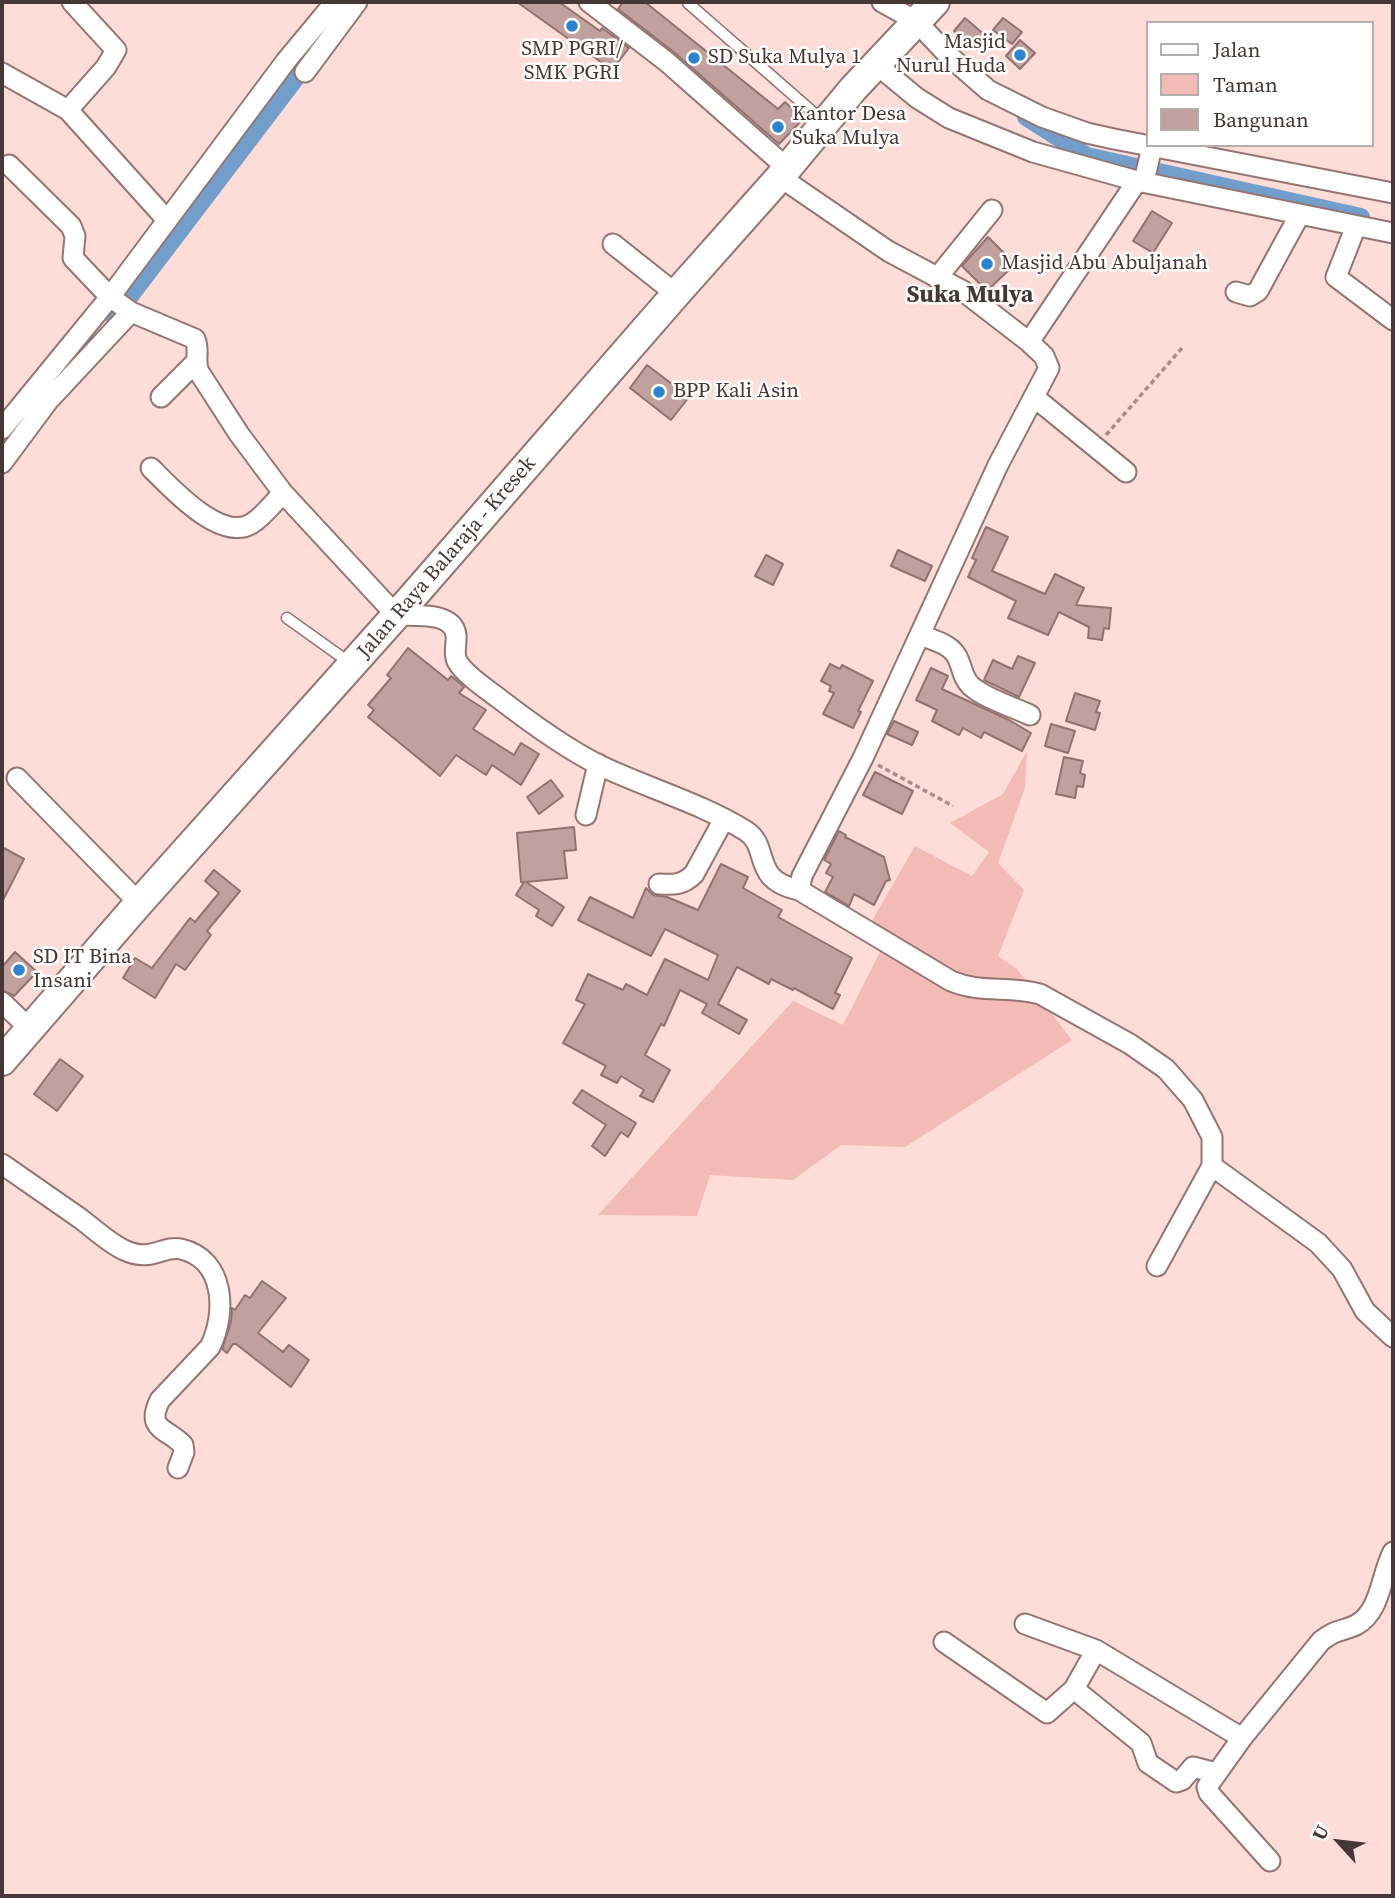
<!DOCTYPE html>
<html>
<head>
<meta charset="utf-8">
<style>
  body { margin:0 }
  #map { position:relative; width:1395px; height:1898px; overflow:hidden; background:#fedcd8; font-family:"Source Serif 4",serif }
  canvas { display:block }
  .frame { position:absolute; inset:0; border:4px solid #443735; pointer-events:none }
  .legend { position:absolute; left:1146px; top:21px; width:228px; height:126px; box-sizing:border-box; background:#fff; border:2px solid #b4afae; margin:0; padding:9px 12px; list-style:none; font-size:21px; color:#443735 }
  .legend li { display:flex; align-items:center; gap:14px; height:35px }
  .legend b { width:35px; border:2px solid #b4afae }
  .north { position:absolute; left:1304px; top:1807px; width:70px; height:70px; -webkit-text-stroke:5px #fff; paint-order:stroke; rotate:297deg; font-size:19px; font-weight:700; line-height:28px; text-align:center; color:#443735 }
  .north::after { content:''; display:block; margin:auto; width:24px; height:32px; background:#443735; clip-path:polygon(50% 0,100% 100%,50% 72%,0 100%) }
</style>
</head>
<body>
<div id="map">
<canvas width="1395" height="1898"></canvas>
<div class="frame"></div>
<ul class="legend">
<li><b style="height:9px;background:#fff"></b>Jalan</li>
<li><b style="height:19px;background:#f2bbb6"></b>Taman</li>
<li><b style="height:19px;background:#c1a09d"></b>Bangunan</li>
</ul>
<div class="north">U</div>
</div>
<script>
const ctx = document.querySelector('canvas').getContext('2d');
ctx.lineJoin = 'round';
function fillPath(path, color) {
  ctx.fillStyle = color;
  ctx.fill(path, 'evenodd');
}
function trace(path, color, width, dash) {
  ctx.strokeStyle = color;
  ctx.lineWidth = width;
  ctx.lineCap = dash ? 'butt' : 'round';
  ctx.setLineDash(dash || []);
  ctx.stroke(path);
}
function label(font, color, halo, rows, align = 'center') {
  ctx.font = font + ' "Source Serif 4",serif';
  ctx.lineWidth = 5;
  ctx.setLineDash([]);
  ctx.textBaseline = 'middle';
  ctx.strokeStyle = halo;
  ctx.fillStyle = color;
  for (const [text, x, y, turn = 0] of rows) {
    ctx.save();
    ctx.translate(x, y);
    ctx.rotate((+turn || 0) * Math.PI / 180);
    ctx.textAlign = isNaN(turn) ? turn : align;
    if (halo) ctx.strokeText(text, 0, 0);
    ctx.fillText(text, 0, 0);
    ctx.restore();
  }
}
fillPath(new Path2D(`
  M1027 751 1025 788 998 863 1024 890 998 956 1017 969 1072 1040 905 1147 841 1145 793 1180 710 1175 697 1216 598 1215 793 1001 843 1025 881 950 861 940 915 846 972 876 989 852 950 823 1003 794Z`), '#f2bbb6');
trace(new Path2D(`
  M1026 117 1087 156 1361 217
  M114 317 311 58`), '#729ecc', 18);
const building = new Path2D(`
  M517 2H559L600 31 602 28 629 48 612 70Z
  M623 2H645L778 109 785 102 803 119 779 144 675 53 618 9Z
  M965 18 987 37 977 50 954 31Z
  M1003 18 1022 32 1012 44 993 30Z
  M1020 40 1035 53 1020 69 1006 56Z
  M1152 211 1172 223 1153 253 1133 241Z
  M988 237 1015 264 987 291 962 266Z
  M647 365 689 397 671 420 630 388Z
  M986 527 1008 537 992 571 1045 594 1055 574 1084 588 1076 605 1111 608 1109 629 1104 628 1102 640 1088 638 1089 627 1059 612 1048 635 1008 618 1016 601 968 577 976 560 972 558Z
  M898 550 932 566 925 581 891 566Z
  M766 555 783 564 773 585 755 576Z
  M408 648 448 680 451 676 461 684 464 687 459 693 486 710 473 729 514 755 521 743 539 754 521 785 492 765 486 775 456 755 440 776 368 717 374 710 368 705 391 678 387 675Z
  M1018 656 1035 663 1019 697 984 680 993 660 1012 669Z
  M830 664 840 669 842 665 873 681 858 711 861 712 853 728 823 714 834 693 829 691 831 686 821 681Z
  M931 668 948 676 942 689 1009 720 1031 733 1022 751 984 732 981 738 963 728 959 735 932 721 937 710 916 700Z
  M1075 693 1100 701 1096 712 1100 713 1095 730 1066 721Z
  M894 721 918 732 912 745 887 734Z
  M1051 724 1075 731 1068 753 1045 746Z
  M1064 757 1083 761 1080 773 1085 775 1083 787 1077 786 1075 798 1056 794Z
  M875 772 913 791 902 814 863 795Z
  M551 780 563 796 539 814 527 797Z
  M574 827 576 850 564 851 567 878 526 882 564 907 552 926 536 916 539 910 516 895 524 882H521L517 833Z
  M839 831 846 835 845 837 884 857 890 880 886 881 874 905 854 894 849 906 825 892 833 877 826 873 831 864 824 860Z
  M2 847 24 859 2 902Z
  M721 864 748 877 743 888 782 910 778 917 852 958 835 993 840 995 833 1009 794 988 793 990 771 979 769 984 737 967 718 1004 747 1020 739 1034 702 1013 707 1004 680 990 664 1026 661 1024 645 1055 670 1070 653 1102 640 1096 644 1090 621 1076 617 1083 601 1075 606 1066 563 1043 585 1004 576 1000 588 974 623 990 626 984 647 995 665 959 708 980 718 955 665 929 651 956 578 920 590 897 633 918 646 888 653 895 667 897 698 910Z
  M214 870 240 891 207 931 211 935 185 970 176 964 155 998 123 978 135 958 152 968 190 918 195 922 219 893 205 881Z
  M15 952 37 972 14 996 2 990V967Z
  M60 1059 83 1076 57 1111 34 1094Z
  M582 1090 636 1123 628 1137 621 1132 605 1156 592 1146 606 1125 573 1103Z
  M262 1281 286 1298 258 1333 283 1352 289 1345 309 1360 291 1387 236 1344H233L227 1353 222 1349 231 1322 232 1308 235 1310 245 1295 250 1298Z`);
fillPath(building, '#c1a09d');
trace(building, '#91726f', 2);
const lane = new Path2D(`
  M688 3 823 121
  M287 618 350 663`);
const street = new Path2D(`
  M72 2 116 50 106 67 68 110 167 220
  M589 2 667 62 787 168
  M882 2 916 21 948 55 988 90 1042 117 1087 133 1114 139 1393 193
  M877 65 917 98 949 118 1033 152 1137 181 1393 233
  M305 72 357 2
  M2 73 68 110
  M9 165 71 226 75 236 73 258 110 297 131 312 195 339C200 350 194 361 199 372L239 434 283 493 396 615C414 616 453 611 456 635 457 644 453 653 457 661 463 673 486 689 497 697 528 721 563 747 599 765 647 788 701 803 746 831 771 847 750 880 799 890L951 981C982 994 1009 985 1040 994L1130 1044 1166 1069 1193 1100 1212 1137V1166L1157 1266
  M780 177 888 251 963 291 1029 342 1044 356 1049 368 998 465 863 758 802 876 799 890
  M1144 181 1152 147
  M1356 226 1336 277 1393 320
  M613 244 676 294
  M937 278 992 210
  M1236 292 1250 296 1258 291 1300 214
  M1029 342 1137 181
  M161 397 196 362
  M1034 397 1126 472
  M2 429 110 297 286 61 335 2
  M2 463 48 401 131 312
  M151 468C170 487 220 542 251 524 263 517 273 503 283 493
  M920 635C935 641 953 644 959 661 963 671 963 678 971 686 986 699 1011 706 1030 715
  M17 778 139 903
  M586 815 598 764
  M659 884C674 885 683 885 694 874L724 819
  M2 1002 30 1029
  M2 1164C28 1182 55 1201 81 1219 94 1229 109 1243 124 1250 152 1263 162 1245 181 1249 225 1259 227 1313 210 1347L160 1400C145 1430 167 1428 183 1445L184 1452 178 1468
  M1212 1166 1318 1243 1342 1269 1365 1311 1393 1337
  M1025 1624 1096 1650 1242 1738
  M944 1642 1047 1713 1074 1689 1096 1650
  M1074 1689 1141 1743 1148 1763 1176 1782 1182 1780 1193 1767 1216 1773
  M1270 1861 1209 1793 1207 1787 1242 1738 1321 1641C1336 1629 1341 1632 1356 1625 1381 1612 1381 1574 1393 1552`);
const secondary = new Path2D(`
  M2 1061 139 903 408 602 676 294 780 177 853 89 935 2`);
trace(lane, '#947572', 13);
trace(street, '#947572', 23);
trace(secondary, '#947572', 32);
trace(new Path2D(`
  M1106 435 1182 348
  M878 765 953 806`), '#a68e8b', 3.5, [5, 3.5]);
trace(lane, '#fff', 10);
trace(street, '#fff', 19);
trace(secondary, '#fff', 28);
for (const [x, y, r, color] of [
  [572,26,7,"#2c83d1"],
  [1020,55,7,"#2c83d1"],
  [694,58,7,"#2c83d1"],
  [778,127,7,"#2c83d1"],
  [987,264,7,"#2c83d1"],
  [659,392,7,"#2c83d1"],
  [19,970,7,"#2c83d1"]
]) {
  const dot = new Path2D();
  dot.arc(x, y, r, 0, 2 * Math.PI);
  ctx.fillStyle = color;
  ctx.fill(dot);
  trace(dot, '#fff', 2.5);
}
label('21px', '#443735', '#fff', [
  ["Masjid",1006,43,"right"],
  ["Nurul Huda",1006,67,"right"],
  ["SMP PGRI/",572,50,"center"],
  ["SMK PGRI",572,74,"center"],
  ["SD Suka Mulya 1",708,58],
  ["Kantor Desa",792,115],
  ["Suka Mulya",792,139],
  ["Masjid Abu Abuljanah",1001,264],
  ["BPP Kali Asin",673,392],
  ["SD IT Bina",33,958],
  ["Insani",33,982]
], 'left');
label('21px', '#443735', '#fff', [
  ["Jalan Raya Balaraja - Kresek",447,558,-49]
]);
label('bold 24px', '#443735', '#fff', [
  ["Suka Mulya",970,296]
]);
</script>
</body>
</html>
